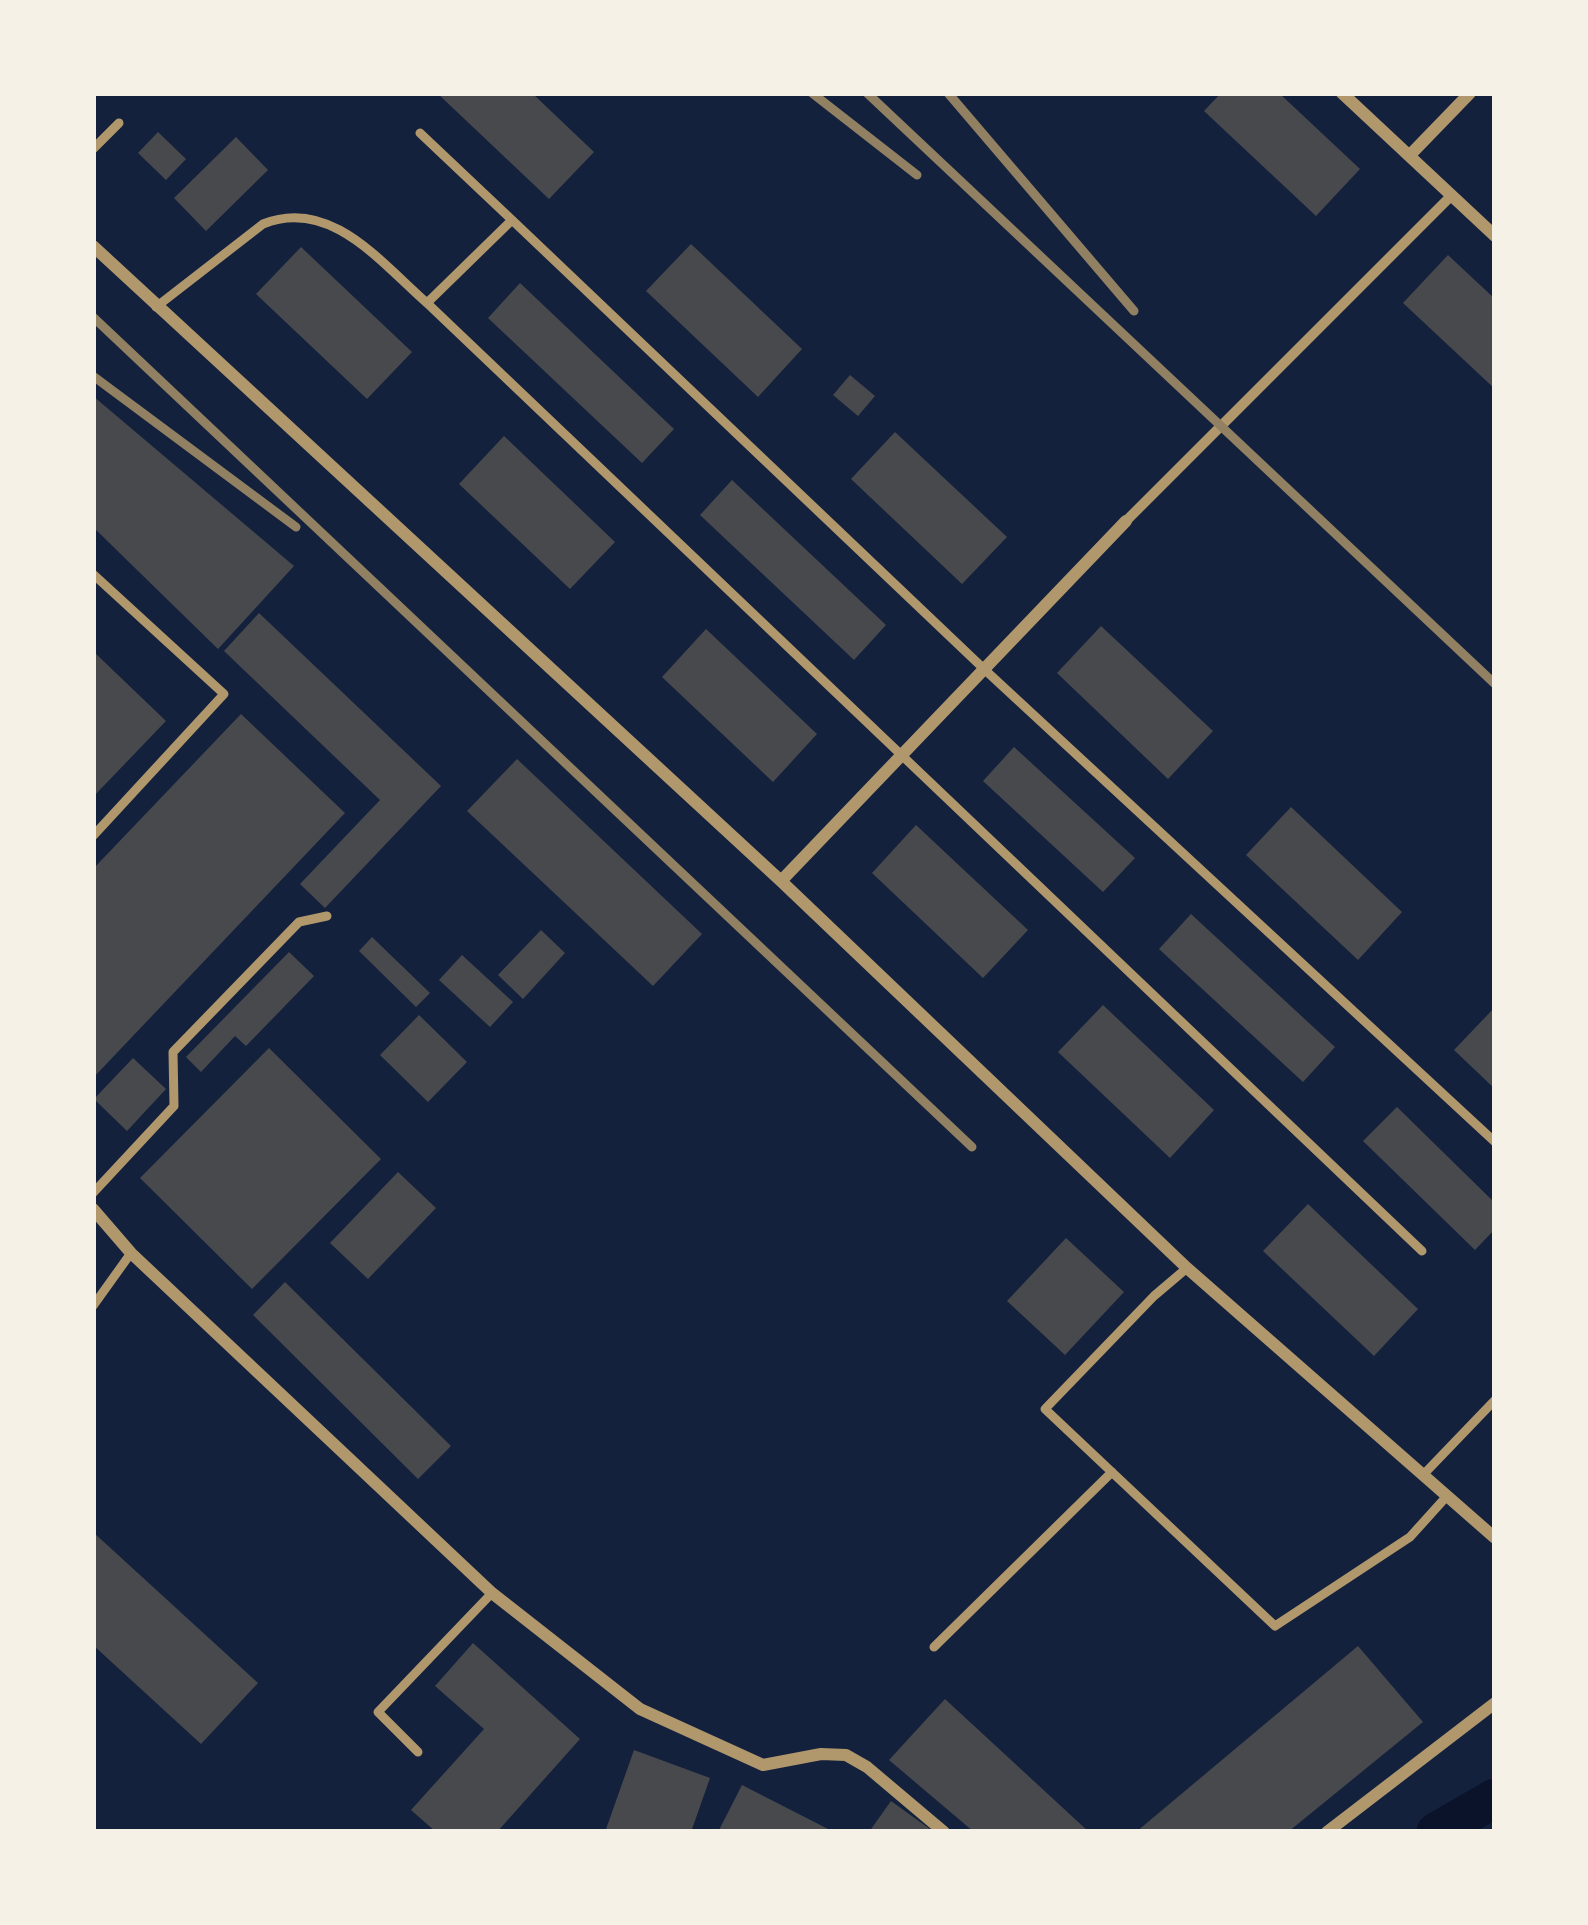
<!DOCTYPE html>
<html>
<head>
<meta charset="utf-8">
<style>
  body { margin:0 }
  #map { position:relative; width:1588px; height:1925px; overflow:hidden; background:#14213d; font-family:"Source Sans 3",sans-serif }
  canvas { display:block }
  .frame { position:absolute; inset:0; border:96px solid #f6f1e7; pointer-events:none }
</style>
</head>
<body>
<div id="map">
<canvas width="1588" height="1925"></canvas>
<div class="frame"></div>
</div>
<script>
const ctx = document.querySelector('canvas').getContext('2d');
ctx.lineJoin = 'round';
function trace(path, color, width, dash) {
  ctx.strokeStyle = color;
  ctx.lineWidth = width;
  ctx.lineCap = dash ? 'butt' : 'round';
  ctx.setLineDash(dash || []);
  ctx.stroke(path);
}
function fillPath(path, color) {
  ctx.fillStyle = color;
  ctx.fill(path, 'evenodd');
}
trace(new Path2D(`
  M1436 1832 1495 1798`), '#0b132b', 39);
fillPath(new Path2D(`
  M437 93H532L594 152 549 199Z
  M1221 93H1279L1360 169 1316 216 1204 111Z
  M158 132 186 159 166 180 138 153Z
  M236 137 268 170 206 231 174 198Z
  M691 244 802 349 758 397 646 291Z
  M301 247 412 352 367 399 256 294Z
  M1448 255 1495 299V389L1403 303Z
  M520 283 674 429 642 463 488 318Z
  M850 375 875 396 858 416 833 395Z
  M93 396 294 566 218 649 93 527Z
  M895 432 1007 537 962 584 851 479Z
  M504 436 615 542 570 589 459 484Z
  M732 480 886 625 854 660 700 515Z
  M259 613 441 786 325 908 300 884 380 800 224 651Z
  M1101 626 1213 731 1168 779 1057 673Z
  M706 629 817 734 773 782 662 677Z
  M93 651 166 721 93 797Z
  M241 714 345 813 93 1078V869Z
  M1014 747 1135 858 1103 892 983 781Z
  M517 759 702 934 653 986 467 811Z
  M1291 807 1402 912 1358 960 1246 855Z
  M916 825 1028 930 983 978 872 873Z
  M1191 914 1335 1047 1303 1082 1159 949Z
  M541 930 565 953 523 999 498 975Z
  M372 937 430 993 416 1007 359 951Z
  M289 952 314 976 246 1046 235 1036 201 1072 186 1057Z
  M462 955 513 1002 490 1027 439 980Z
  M1103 1005 1214 1110 1170 1158 1058 1052Z
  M1495 1007V1089L1454 1050Z
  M419 1015 467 1062 428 1102 380 1055Z
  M269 1048 381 1159 252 1289 140 1178Z
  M133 1058 166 1089 127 1131 94 1099Z
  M1397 1107 1495 1203V1229L1475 1250 1363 1141Z
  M398 1172 436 1208 368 1279 330 1243Z
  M1308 1204 1418 1309 1374 1356 1263 1251Z
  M1066 1238 1124 1292 1065 1355 1007 1301Z
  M285 1282 451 1446 418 1479 253 1315Z
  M93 1532 258 1683 201 1744 93 1645Z
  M473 1643 580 1739 497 1832H436L411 1810 484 1729 435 1686Z
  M1358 1646 1423 1722 1288 1832H1136Z
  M945 1699 1089 1832H974L889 1760Z
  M634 1750 710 1778 691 1832H605Z
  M742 1785 834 1832H718Z
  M891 1801 934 1832H869Z`), '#48494c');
trace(new Path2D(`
  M420 133 512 220
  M93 149 119 123
  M427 303 512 220 984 669 1495 1142
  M156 307 263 224C331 197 381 263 427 303L1422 1251
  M93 574 224 694 93 836
  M93 1193 174 1106 173 1052 299 922 327 916
  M1187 1268 1154 1296 1045 1409 1275 1626 1410 1537 1447 1496
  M93 1306 131 1253
  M1423 1475 1495 1400
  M934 1647 1112 1472
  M418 1752 378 1712 492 1593`), '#b1986c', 9);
trace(new Path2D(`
  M1126 521 1452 195`), '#b1986c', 10);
trace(new Path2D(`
  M1342 93 1495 236
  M1410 155 1470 93
  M93 246 781 881 1187 1268 1495 1538
  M781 881 1126 521
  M93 1209 131 1253 492 1593 640 1709 763 1765 821 1754 846 1755 867 1767 944 1832
  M1327 1832 1495 1703`), '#b1986c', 12);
trace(new Path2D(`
  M812 93 917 175
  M867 93 1495 684
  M948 93 1134 311
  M93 317 972 1147
  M93 376 296 527`), '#918062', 9);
</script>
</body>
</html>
